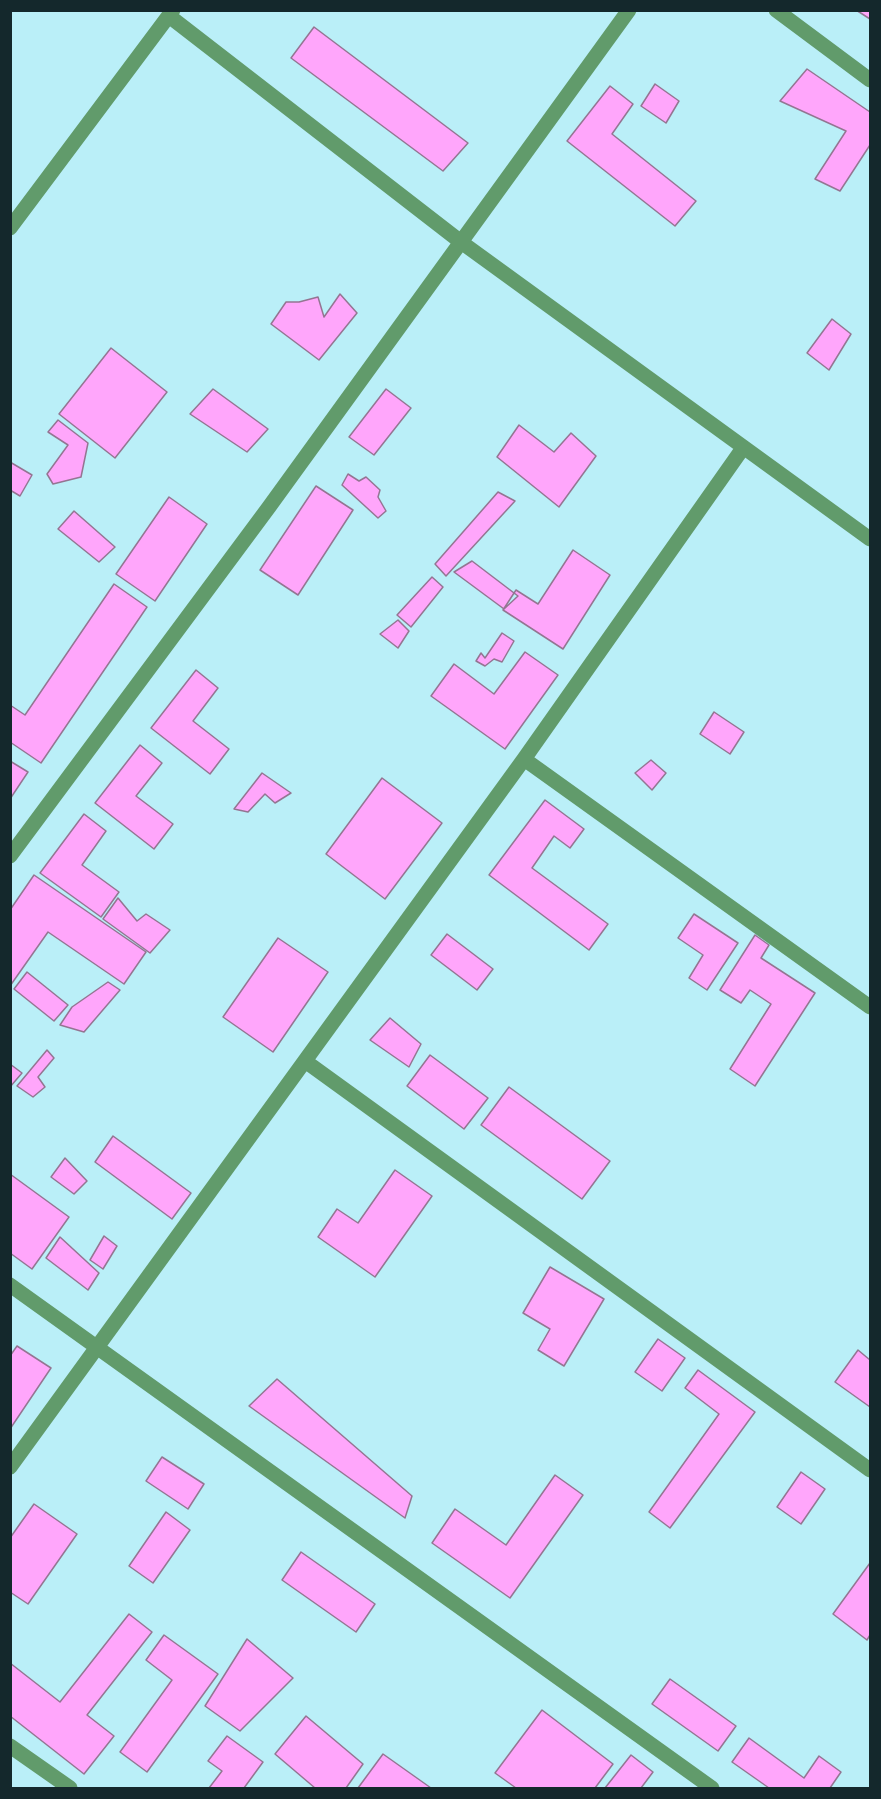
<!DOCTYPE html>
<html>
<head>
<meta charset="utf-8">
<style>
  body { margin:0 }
  #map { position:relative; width:881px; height:1799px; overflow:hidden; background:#baeff8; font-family:Ubuntu,sans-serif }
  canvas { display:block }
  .frame { position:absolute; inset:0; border:12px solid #14282c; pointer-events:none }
</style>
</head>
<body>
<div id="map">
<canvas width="881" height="1799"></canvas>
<div class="frame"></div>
</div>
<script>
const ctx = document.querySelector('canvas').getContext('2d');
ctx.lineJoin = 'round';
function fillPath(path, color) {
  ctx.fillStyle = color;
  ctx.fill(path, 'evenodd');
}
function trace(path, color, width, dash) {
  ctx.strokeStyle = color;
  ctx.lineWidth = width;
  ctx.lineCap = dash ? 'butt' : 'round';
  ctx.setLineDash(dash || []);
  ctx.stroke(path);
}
const building = new Path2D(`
  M856 10H870V19Z
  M314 27 468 143 443 171 291 58Z
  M807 69 870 112V145L840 191 815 179 846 131 780 101Z
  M655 84 679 101 666 123 641 106Z
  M610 86 633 104 612 134 696 201 675 226 567 141Z
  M340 294 357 313 319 360 271 324 286 302H299L318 297 324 317Z
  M832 319 851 334 829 370 807 353Z
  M111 348 167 392 115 458 59 414Z
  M213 389 268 429 247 452 190 414Z
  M386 389 411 408 374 455 349 437Z
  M58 420 88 443 81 477 53 484 47 474 68 445 48 432Z
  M519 425 554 452 571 433 596 456 559 507 497 457Z
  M10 462 32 475 20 496 10 490Z
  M348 474 359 481 366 477 380 490 378 497 386 511 378 518 342 485Z
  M316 486 353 510 298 595 260 570Z
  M498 492 515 501 446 576 435 564Z
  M169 497 207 524 155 601 116 574Z
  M74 511 115 547 99 562 58 529Z
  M573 550 610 575 563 649 503 610 516 590 538 604Z
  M472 561 518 596 504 609 454 572Z
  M432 577 443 587 411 627 397 615Z
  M114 584 147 607 41 763 10 742V705L25 715Z
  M398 620 409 631 398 648 380 634Z
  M502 633 514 641 502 662 494 659 485 666 476 661 481 653 485 658Z
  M525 652 558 675 505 749 431 696 454 664 494 694Z
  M196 670 218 688 193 721 229 749 210 774 151 728Z
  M714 712 744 732 730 754 700 734Z
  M140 745 162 763 136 796 173 824 154 849 95 803Z
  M651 760 666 773 652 790 635 773Z
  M10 761 28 772 10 799Z
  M262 773 291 793 275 803 265 794 248 812 234 809Z
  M382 778 442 823 385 899 326 854Z
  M545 800 584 829 570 848 554 836 532 868 608 924 589 950 489 875Z
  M84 814 106 831 82 865 119 892 101 917 40 873Z
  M34 875 146 952 124 984 48 932 10 986V910Z
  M118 898 137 921 146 914 170 930 150 953 103 919Z
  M694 914 738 943 707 990 689 978 703 955 678 938Z
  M447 934 493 969 477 990 431 955Z
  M755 935 769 945 761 958 815 993 755 1086 730 1069 771 1004 750 990 741 1003 720 990Z
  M278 938 328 972 273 1052 223 1017Z
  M27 972 68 1005 54 1021 14 989Z
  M108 982 120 990 84 1032 60 1025 72 1007Z
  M390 1018 421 1044 409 1067 370 1040Z
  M47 1050 54 1058 38 1077 45 1087 33 1097 17 1086Z
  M430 1055 488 1098 464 1129 407 1086Z
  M10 1064 22 1073 10 1087Z
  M509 1087 610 1161 582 1199 481 1125Z
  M113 1136 191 1193 172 1219 95 1162Z
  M65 1158 87 1181 74 1194 51 1177Z
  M395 1170 432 1196 375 1277 318 1237 337 1209 358 1223Z
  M10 1174 69 1217 32 1269 10 1253Z
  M104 1236 117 1246 103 1269 90 1260Z
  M60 1237 99 1273 88 1290 46 1258Z
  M550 1267 604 1299 564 1366 538 1350 550 1329 523 1313Z
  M658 1339 685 1358 662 1391 635 1372Z
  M17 1346 51 1368 10 1429V1356Z
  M858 1350 870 1360V1407L835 1382Z
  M698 1370 755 1412 670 1528 649 1512 719 1414 685 1388Z
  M277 1379 412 1496 405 1518 249 1406Z
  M162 1457 204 1484 188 1509 146 1481Z
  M801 1472 825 1489 801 1524 777 1507Z
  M555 1475 583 1495 510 1598 432 1543 455 1509 506 1545Z
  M34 1504 77 1534 28 1604 10 1592V1538Z
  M166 1512 190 1530 153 1583 129 1566Z
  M301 1552 375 1604 356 1632 282 1580Z
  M870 1563V1635L867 1640 833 1614Z
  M129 1614 152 1632 87 1715 114 1736 84 1774 10 1716V1663L60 1702Z
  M164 1635 218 1674 147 1772 120 1752 172 1680 146 1660Z
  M247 1639 293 1678 240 1731 205 1706Z
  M670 1679 736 1726 718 1751 652 1704Z
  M542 1710 613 1764 595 1788H516L495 1773Z
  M306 1716 363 1764 346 1788H315L275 1754Z
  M227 1736 263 1762 244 1788H209L222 1771 208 1761Z
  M749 1738 804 1778 819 1756 841 1772 830 1788H769L732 1762Z
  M383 1754 431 1788H358Z
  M631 1755 653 1772 641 1788H605Z`);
fillPath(building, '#ffa6fb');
trace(building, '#947592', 1.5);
trace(new Path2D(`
  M776 10 870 80
  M169 16 461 242 870 539
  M10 228 173 10
  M524 759 870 1007
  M10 856 269 507 629 10
  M305 1061 870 1470
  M10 1285 712 1788
  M10 1467 524 759 743 448
  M10 1746 70 1788`), '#619b6b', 15);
</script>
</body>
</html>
